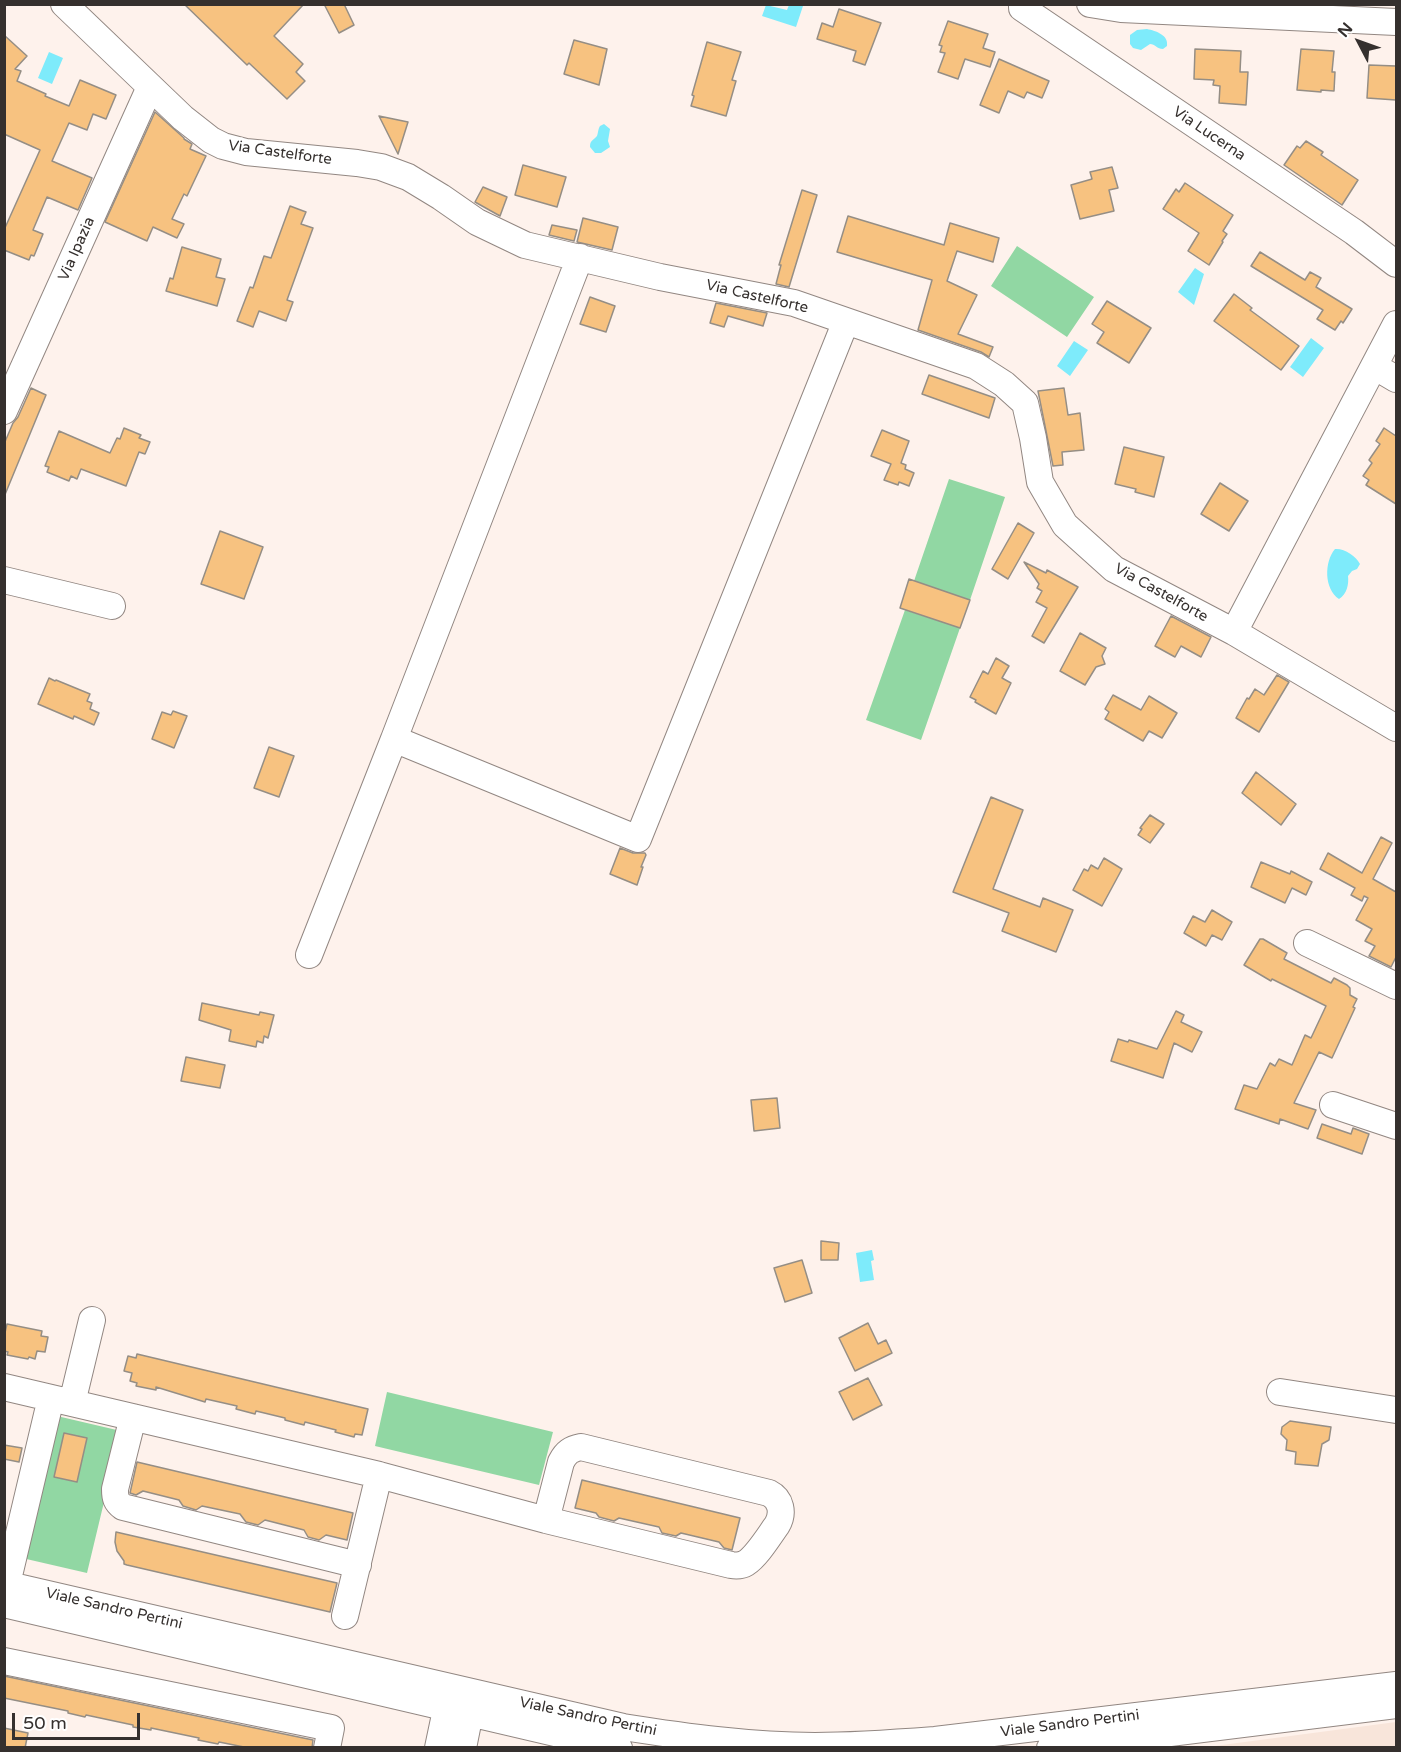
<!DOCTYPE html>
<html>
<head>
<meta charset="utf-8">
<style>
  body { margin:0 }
  #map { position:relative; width:1401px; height:1752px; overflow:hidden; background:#fef2ec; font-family:"Varela Round",sans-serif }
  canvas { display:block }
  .frame { position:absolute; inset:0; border:6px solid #35302e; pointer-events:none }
  .north { position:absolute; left:1329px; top:12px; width:60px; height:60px; -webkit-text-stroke:4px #fff; paint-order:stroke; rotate:311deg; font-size:16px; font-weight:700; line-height:24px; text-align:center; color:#35302e }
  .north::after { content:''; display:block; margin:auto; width:21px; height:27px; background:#35302e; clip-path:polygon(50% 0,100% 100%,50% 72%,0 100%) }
  .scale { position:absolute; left:12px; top:1713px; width:128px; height:27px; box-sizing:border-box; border:3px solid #35302e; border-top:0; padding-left:8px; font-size:18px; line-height:21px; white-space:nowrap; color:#35302e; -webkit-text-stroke:4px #fff; paint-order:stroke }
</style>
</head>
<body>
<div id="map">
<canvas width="1401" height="1752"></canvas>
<div class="frame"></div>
<div class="north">N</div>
<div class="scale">50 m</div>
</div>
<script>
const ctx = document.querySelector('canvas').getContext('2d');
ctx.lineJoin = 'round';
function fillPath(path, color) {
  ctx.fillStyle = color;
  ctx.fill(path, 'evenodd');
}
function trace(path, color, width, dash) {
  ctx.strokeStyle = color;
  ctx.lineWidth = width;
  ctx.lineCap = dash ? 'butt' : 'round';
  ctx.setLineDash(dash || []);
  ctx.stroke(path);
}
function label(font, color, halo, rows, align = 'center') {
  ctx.font = font + ' "Varela Round",sans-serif';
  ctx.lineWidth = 6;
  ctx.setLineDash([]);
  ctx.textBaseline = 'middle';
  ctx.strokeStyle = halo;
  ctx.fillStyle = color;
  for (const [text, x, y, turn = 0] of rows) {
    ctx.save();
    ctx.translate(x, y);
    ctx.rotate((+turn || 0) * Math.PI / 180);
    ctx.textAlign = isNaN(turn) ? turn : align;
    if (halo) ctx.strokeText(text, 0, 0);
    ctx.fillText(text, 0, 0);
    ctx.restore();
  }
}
fillPath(new Path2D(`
  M1396 1722V1747H1207Z`), '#f8e5da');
fillPath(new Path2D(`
  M1017 246 1094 297 1067 337 991 286Z
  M949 479 1005 497 970 600 914 581Z
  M905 610 960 628 921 740 866 720Z
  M387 1392 553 1432 539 1485 375 1446Z
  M57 1416 121 1431 87 1573 22 1558Z`), '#91d7a3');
fillPath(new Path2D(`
  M766 5 787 10 789 5 803 6 796 27 762 16Z
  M1147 29C1156 31 1169 35 1167 46L1163 49C1157 49 1155 44 1150 44L1141 50 1133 48 1130 44V35L1137 30Z
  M49 52 63 58 52 84 38 78Z
  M604 124 610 129 608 141 610 147 601 153H595L590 147C590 140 593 141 597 136 598 134 598 129 600 126Z
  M1195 268 1204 274 1194 305 1178 292Z
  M1311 338 1324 348 1303 377 1290 367Z
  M1074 341 1088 350 1070 376 1057 366Z
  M1335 549C1344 548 1356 556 1360 564L1357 569 1352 571 1348 576C1349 584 1347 594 1339 599 1324 589 1324 562 1335 549Z
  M872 1250 874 1260 871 1261 874 1280 860 1282 856 1253Z`), '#7eebfb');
const building = new Path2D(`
  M184 4H304L274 36 303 64 296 72 305 81 287 99 249 63 247 65Z
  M324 4H344L354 25 339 33Z
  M839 9 881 23 865 65 853 61 856 51 817 39 822 23 833 27Z
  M948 21 988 34 983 48 995 52 990 67 965 59 958 79 938 72 945 53 940 52 942 46 939 45Z
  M4 35 27 56 15 69 21 71 17 81 46 94 45 96 69 106 80 80 116 95 106 119 93 114 87 130 69 123 52 161 92 178 78 210 47 197 33 230 43 234 34 256 31 255 29 260 4 250V230L40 150 4 134Z
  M574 40 607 49 599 85 564 74Z
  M707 42 741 52 732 80 736 81 726 116 691 106 694 96 692 95Z
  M1195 49 1241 51 1240 72H1248L1246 105 1219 103 1220 86 1213 85 1214 80 1194 79Z
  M1301 49 1334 51 1332 72H1335L1334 91 1321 90V92L1297 90Z
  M999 59 1049 81 1042 98 1027 92 1024 98 1008 91 999 113 980 105Z
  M1369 65 1396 66V100L1367 98Z
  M155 112 184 138V139L192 144 190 149 206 156 187 196 184 194 172 219 184 224 177 238 153 227 147 241 105 222Z
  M379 116 408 122 398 154Z
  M1306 141 1323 152 1321 155 1358 180 1342 205 1284 165 1297 146 1300 148Z
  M523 165 566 177 557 207 515 195Z
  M1112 167 1118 188 1109 190 1114 211 1080 219 1071 185 1092 179 1090 172Z
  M1185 183 1233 215 1223 231 1227 234 1222 241 1223 242 1209 265 1188 251 1199 233 1163 209 1176 189 1179 192Z
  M483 187 507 197 500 216 475 202Z
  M802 190 817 195 789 287 776 284 781 265H779Z
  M290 206 306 212 301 224 313 228 287 300 293 302 286 321 259 311 253 327 237 321 250 287 253 288 264 256 271 258Z
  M848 216 944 245 950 223 999 238 993 262 957 251 947 281 977 295 958 334 993 347 989 357 981 352 918 330 932 280 837 252Z
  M583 218 618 227 612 250 577 242Z
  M552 225 577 230 574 241 549 235Z
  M182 247 221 259 216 277 225 279 217 306 166 291 170 278 173 279Z
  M1260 252 1305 280 1310 272 1321 278 1316 287 1352 309 1343 323 1341 321 1335 330 1317 319 1323 310 1251 266Z
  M1234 294 1252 308 1250 310 1299 346 1281 370 1214 321Z
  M590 297 615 306 606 332 580 324Z
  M1107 301 1151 328 1129 363 1097 343 1104 332 1092 324Z
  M716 303 767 313 763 326 728 316 724 327 710 323Z
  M929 375 995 398 989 418 922 394Z
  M31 388 46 395 4 497V444L13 423 18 417Z
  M1064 388 1068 415 1080 413 1084 450 1062 452 1063 465 1053 466 1038 391Z
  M124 428 141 435 139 438 150 442 145 454 139 452 126 486 81 469 77 479 71 476 69 481 47 472 49 467 45 466 59 431 110 453 117 438 120 439Z
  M1384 428 1396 436V504L1366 485 1369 480 1363 476 1372 463 1369 460 1380 444 1376 441Z
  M882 430 909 441 901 463 906 465 905 469 914 473 909 486 899 482 898 485 884 480 891 464 871 456Z
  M1124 447 1164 457 1154 497 1135 492 1136 489 1115 484Z
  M1220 483 1248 501 1229 531 1201 514Z
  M1018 523 1034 533 1008 579 992 569Z
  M220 531 263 547 244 599 201 584Z
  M1024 562 1046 573 1047 570 1078 587 1044 643 1032 636 1047 608 1036 602 1042 591 1037 588 1039 584Z
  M909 579 970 600 960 628 900 608Z
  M1171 616 1211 637 1201 657 1181 646 1175 657 1155 646Z
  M1080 633 1106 648 1102 656 1105 664 1096 667 1085 685 1060 671Z
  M996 658 1009 666 1002 678 1011 683 996 714 975 702 976 700 970 697 983 671 988 674Z
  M1277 675 1289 682 1259 732 1236 718 1247 698 1249 699 1255 689 1264 695Z
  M49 678 55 681 56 680 90 694 87 701 92 703 90 709 99 713 94 725 74 716 73 719 38 704Z
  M1113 695 1141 710 1149 696 1177 713 1162 738 1149 731 1143 741 1105 719 1109 712 1105 709Z
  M173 711 187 716 174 748 152 739 162 712 171 715Z
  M269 747 294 756 279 797 254 788Z
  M1256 772 1296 804 1281 825 1242 793Z
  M991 797 1023 810 993 889 1040 907 1043 898 1073 910 1056 952 1002 931 1009 913 953 892Z
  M1150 815 1164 824 1150 843 1138 835 1142 829 1140 828Z
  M1381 837 1392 843 1373 879 1396 892V957L1391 967 1369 956 1375 946 1365 941 1372 929 1356 920 1368 898 1364 896 1362 901 1351 895 1355 888 1320 869 1328 853 1362 873Z
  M620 848 633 853H645L646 855 641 867H643L637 885 610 874Z
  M1104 858 1122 869 1102 906 1073 890 1084 869 1088 871 1091 865 1098 869Z
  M1261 862 1290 874 1291 871 1312 882 1306 895 1292 888 1285 903 1251 887Z
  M1212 910 1232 922 1222 940 1212 935 1206 946 1184 933 1193 916 1205 922Z
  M1260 939H1263L1287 953 1284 959 1331 983 1334 978 1347 985 1350 988V995L1357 999 1353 1007 1355 1008 1332 1058 1319 1052 1294 1103 1316 1110 1308 1129 1280 1119 1279 1124 1235 1109 1244 1085 1257 1089 1270 1063 1275 1066 1279 1059 1292 1065 1305 1035 1311 1038 1326 1006 1272 979 1271 981 1244 965Z
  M202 1003 259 1015 260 1012 274 1015 268 1038 264 1036 263 1043 257 1041 256 1047 229 1041 231 1030 199 1020Z
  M1176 1011 1184 1015 1181 1022 1202 1032 1192 1052 1174 1043 1163 1078 1111 1061 1118 1039 1128 1042 1129 1040 1157 1049Z
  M186 1057 225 1065 220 1088 181 1081Z
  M777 1098 780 1128 754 1131 751 1100Z
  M1322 1124 1351 1134 1353 1128 1369 1134 1362 1154 1317 1138Z
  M821 1241 839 1243 838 1260H821Z
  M802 1260 812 1293 785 1302 774 1268Z
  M868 1323 878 1344 886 1340 892 1353 855 1371 839 1338Z
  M7 1324 42 1331 41 1336 48 1337 45 1352 37 1351 35 1359 29 1357 28 1359 7 1355 8 1352 4 1351V1337Z
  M137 1354 368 1409 362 1435 355 1434 354 1437 335 1432 336 1430 305 1422 304 1425 285 1420V1418L256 1411 255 1414 236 1409 237 1406 206 1399 205 1402 156 1387V1390L136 1386 137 1383 130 1381 132 1373 124 1371 128 1356 136 1358Z
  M868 1378 882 1405 853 1420 839 1392Z
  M1290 1421 1331 1427 1329 1440 1322 1444 1318 1466 1295 1464 1296 1452 1286 1450 1287 1440 1281 1434 1282 1427Z
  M64 1433 87 1438 77 1482 54 1477Z
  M4 1445 22 1448 19 1462 4 1459Z
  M137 1462 353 1513 347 1540 326 1535 319 1540 308 1537 304 1530 265 1520 258 1525 246 1522 240 1514 202 1506 196 1510 183 1506 179 1500 143 1491 136 1495 130 1493Z
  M582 1480 740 1518 732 1550 724 1548 719 1542 681 1533 676 1536 662 1533 659 1527 619 1518 614 1521 599 1517 596 1513 575 1508Z
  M116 1532 337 1583 330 1612 127 1565 124 1564V1561L117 1551 115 1542Z
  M4 1676 313 1740 312 1748H249L219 1742 218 1744 198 1740 199 1738 151 1728V1730L133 1727V1725L86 1715 85 1717 68 1713V1711L4 1698Z
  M4 1728 28 1733 25 1748H4Z`);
fillPath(building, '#f7c280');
trace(building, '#958e85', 1.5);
const minor = new Path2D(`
  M64 4 183 118 211 140 223 146 246 152 357 163 381 167 408 177 441 197 477 222 525 245 660 277 794 303 976 366 1004 384 1025 403 1033 438 1040 482 1065 525 1114 569 1234 632 1396 728
  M1022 4V8L1354 232 1396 264
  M1090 4 1121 9 1396 22
  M580 257 394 739 638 839 846 321
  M1374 366 1396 379
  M4 411 150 87
  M4 580 112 606
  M1234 632 1396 324
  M1307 943 1396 986
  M309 955 394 739
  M1333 1105 1396 1126
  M4 1387 379 1475 546 1520 731 1565C737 1566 741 1566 746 1563 757 1556 769 1536 777 1525 784 1513 781 1499 769 1493L581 1447C571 1449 566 1452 561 1462L546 1520
  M1280 1392 1396 1410
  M72 1403 92 1320
  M133 1417 115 1489C115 1498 116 1502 123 1507L358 1565
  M4 1584 623 1727C687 1737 751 1746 815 1746 855 1746 895 1743 935 1740L1396 1685
  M7 1584 51 1398
  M4 1604 619 1748
  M345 1616 379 1475
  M4 1661 331 1728 327 1748
  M438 1748 450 1691
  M463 1748 473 1698
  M1050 1748 1396 1705`);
trace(minor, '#928782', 28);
trace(minor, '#fff', 26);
label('15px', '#35302e', '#fff', [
  ["Via Lucerna",1209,134,34],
  ["Via Castelforte",280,153,8],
  ["Via Ipazia",77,249,-66],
  ["Via Castelforte",757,297,13],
  ["Via Castelforte",1161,593,29],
  ["Viale Sandro Pertini",114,1609,13],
  ["Viale Sandro Pertini",588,1717,12],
  ["Viale Sandro Pertini",1070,1724,-7]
]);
</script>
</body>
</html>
